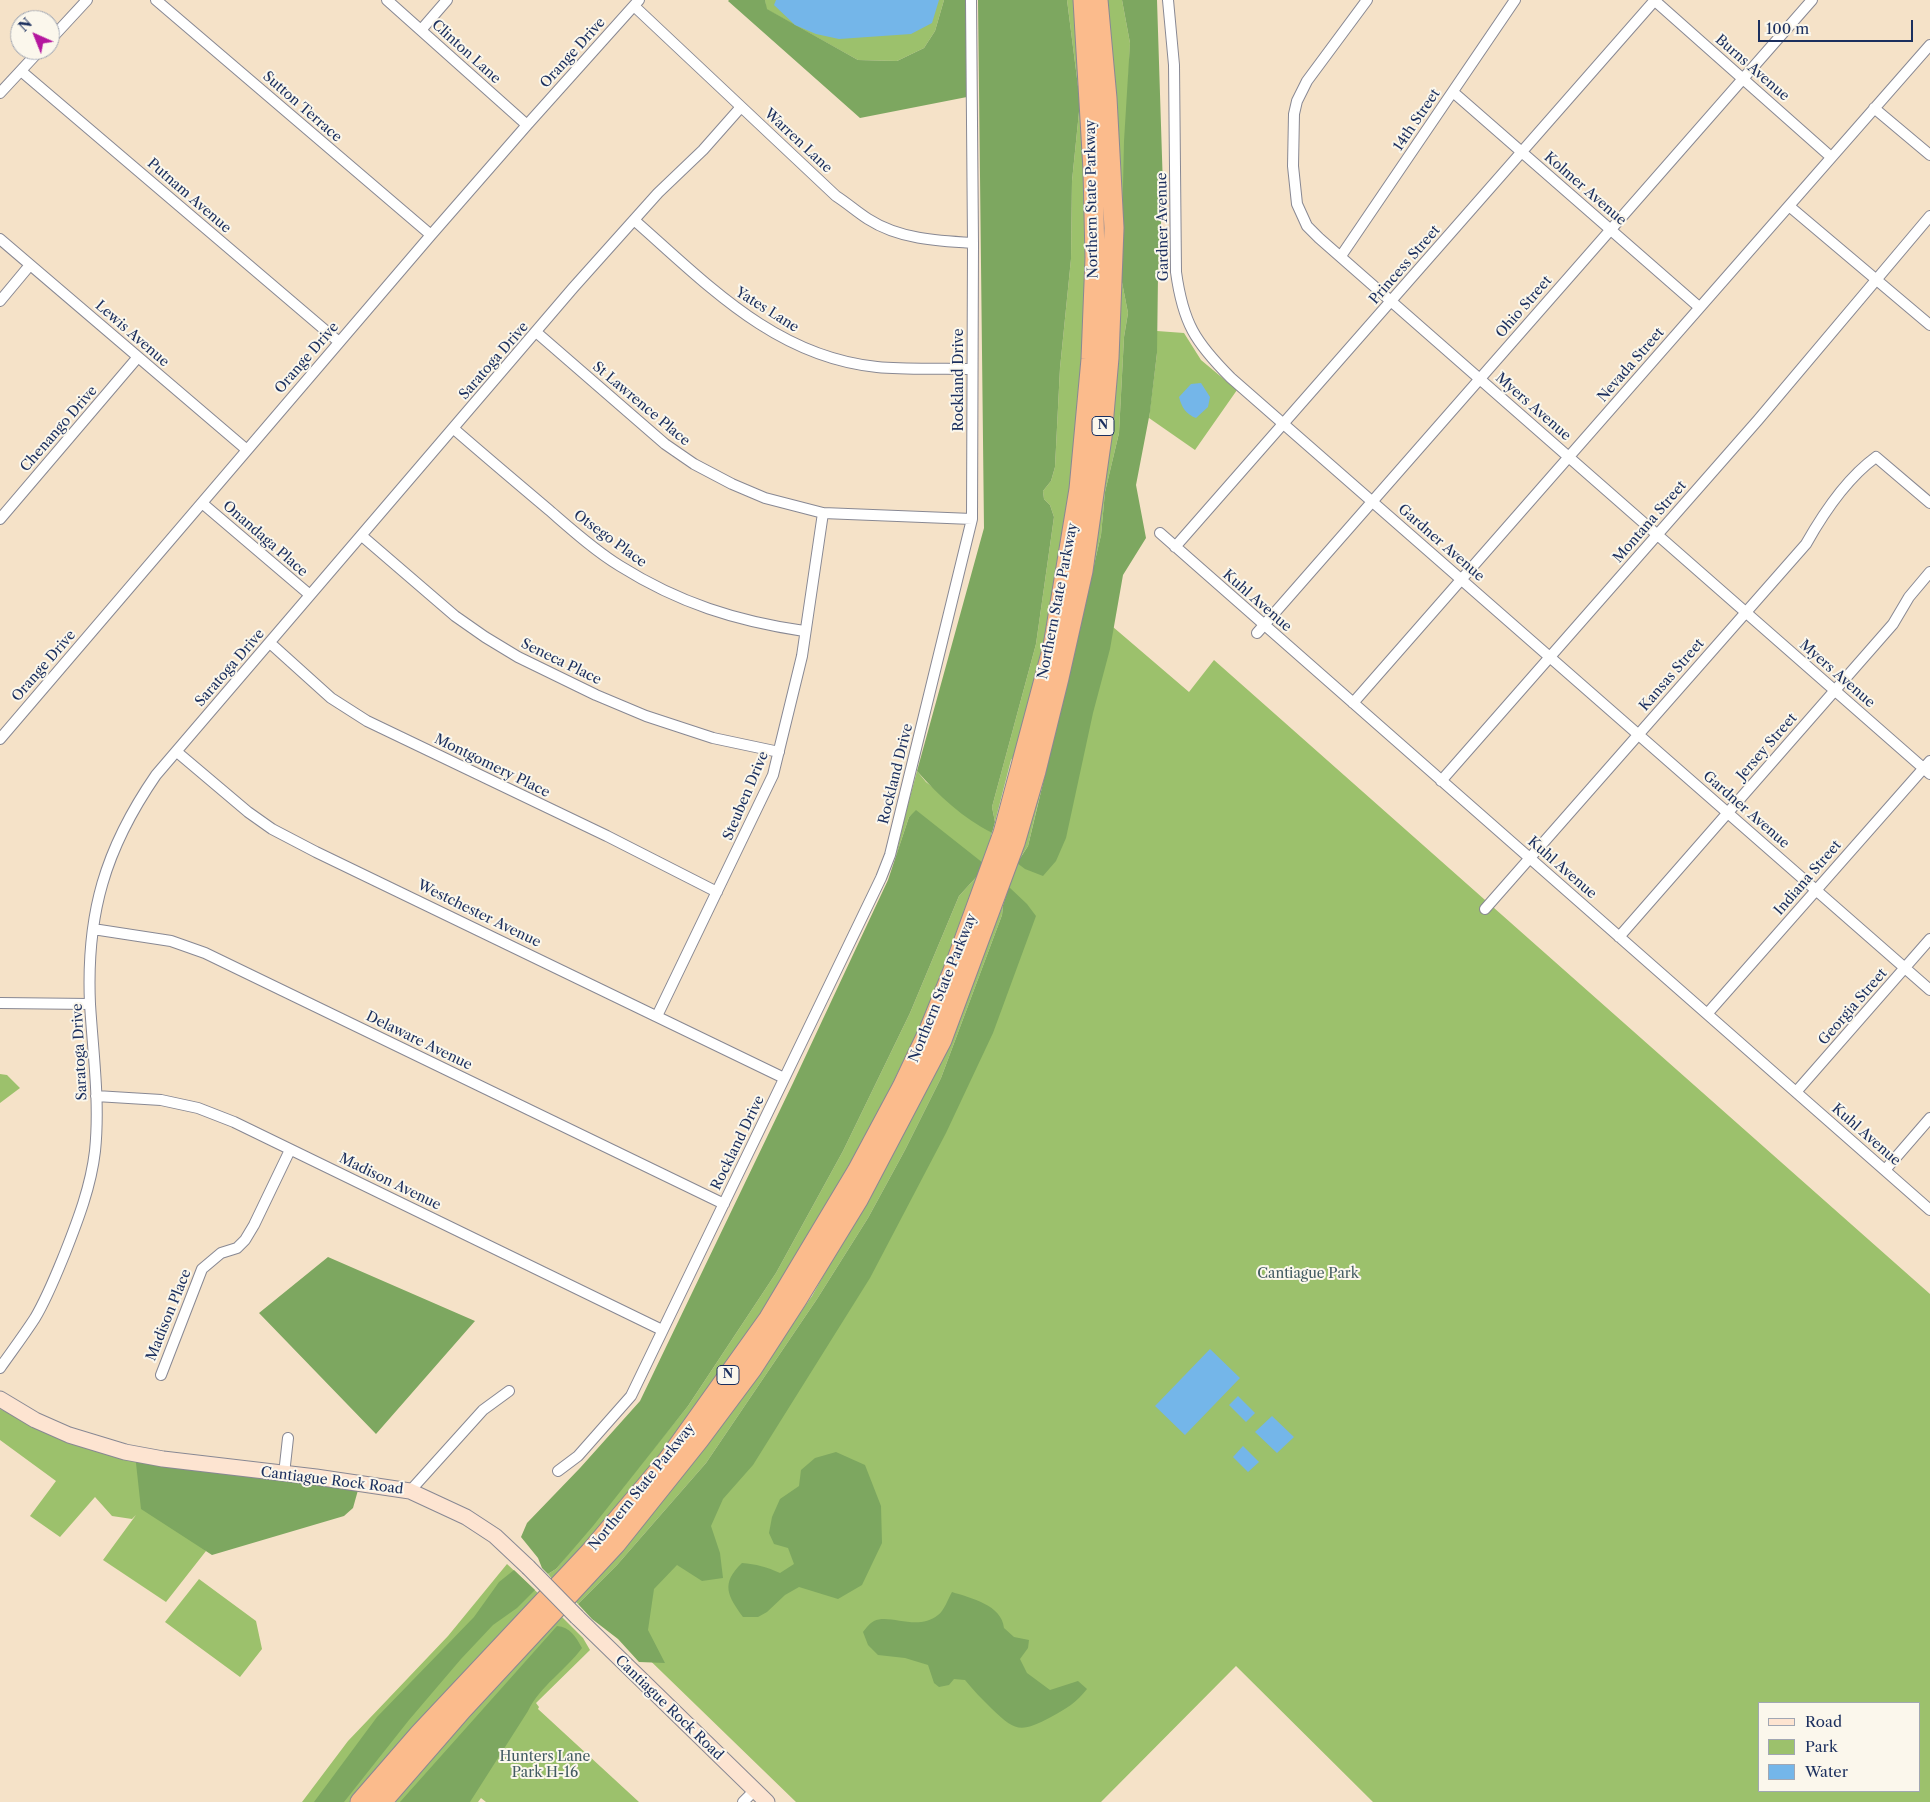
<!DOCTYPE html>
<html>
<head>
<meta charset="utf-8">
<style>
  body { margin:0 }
  #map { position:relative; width:1930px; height:1802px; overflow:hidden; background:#f5e2c8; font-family:"Libre Caslon Text",serif }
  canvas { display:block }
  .legend { position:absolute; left:1758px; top:1702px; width:162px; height:90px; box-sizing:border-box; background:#fbf7ec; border:1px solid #a1a7b3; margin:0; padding:6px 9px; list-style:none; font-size:15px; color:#1b2f5e }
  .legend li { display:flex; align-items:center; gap:10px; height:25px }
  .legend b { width:25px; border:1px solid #a1a7b3 }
  .north { position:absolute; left:10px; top:10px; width:50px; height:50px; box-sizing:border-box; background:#fbf7ec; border:1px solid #a1a7b3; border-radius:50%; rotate:316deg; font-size:14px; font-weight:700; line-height:20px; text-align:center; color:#1b2f5e }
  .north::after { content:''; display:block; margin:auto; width:18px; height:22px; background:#b5179e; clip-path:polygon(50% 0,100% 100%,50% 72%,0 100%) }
  .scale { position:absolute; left:1758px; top:20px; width:155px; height:22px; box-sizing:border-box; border:2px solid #1b2f5e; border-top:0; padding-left:6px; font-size:15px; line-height:18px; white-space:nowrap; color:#1b2f5e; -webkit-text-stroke:4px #fbf7ec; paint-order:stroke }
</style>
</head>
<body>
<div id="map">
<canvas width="1930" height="1802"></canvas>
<ul class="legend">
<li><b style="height:6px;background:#fde4d1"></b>Road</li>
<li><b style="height:14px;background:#9cc16c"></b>Park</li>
<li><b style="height:14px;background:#74b6e9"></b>Water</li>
</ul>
<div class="north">N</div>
<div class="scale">100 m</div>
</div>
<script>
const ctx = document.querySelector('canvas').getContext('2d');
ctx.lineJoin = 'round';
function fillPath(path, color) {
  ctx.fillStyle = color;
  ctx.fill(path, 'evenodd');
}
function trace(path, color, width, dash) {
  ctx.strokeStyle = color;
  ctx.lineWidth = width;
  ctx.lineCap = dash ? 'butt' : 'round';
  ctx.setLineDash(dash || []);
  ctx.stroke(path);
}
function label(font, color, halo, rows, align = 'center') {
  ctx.font = font + ' "Libre Caslon Text",serif';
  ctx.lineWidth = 4;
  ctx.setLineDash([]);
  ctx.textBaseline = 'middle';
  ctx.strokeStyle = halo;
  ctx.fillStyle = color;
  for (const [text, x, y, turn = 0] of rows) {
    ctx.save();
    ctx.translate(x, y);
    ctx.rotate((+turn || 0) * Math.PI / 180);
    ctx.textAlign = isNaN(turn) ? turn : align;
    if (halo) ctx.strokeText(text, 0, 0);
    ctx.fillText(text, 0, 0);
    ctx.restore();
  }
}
fillPath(new Path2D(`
  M765 0H944L935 31 924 48 897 61 858 60 766 9Z
  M1067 0H1077L1089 291 1076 453 1041 664 1019 749 1011 760 995 822 992 807 1036 644 1054 517 1050 505 1044 499 1043 491 1051 481 1055 467 1060 368 1071 259 1072 181 1080 102Z
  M1106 0H1122L1130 43 1121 277 1128 313 1124 337 1119 433 1105 492 1101 535 1028 846 1020 858 1034 869 1092 609 1189 692 1214 660 1930 1294V1802H1373L1236 1666 1101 1802H796L599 1611 856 1274 1021 908 913 814 909 817 895 859 907 808 917 771 926 782 992 833 991 835 1018 857 1106 445ZM1759 1703H1919V1791H1759Z
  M1157 331 1184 333 1201 360 1237 390 1195 450 1149 418 1157 353Z
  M980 873 928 1011 853 1164 766 1309 700 1404 621 1505 553 1580 548 1574 556 1569 688 1406 776 1273 843 1151 910 1013 959 896Z
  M1003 905 1002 915 941 1078 905 1150 868 1218 817 1299 706 1463 617 1565 578 1604 574 1600 740 1398 812 1296 897 1144 948 1038Z
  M0 1074 7 1075 20 1088 0 1103Z
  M0 1409 81 1447 86 1440 135 1454 206 1551 166 1602 103 1560 136 1515 132 1519 112 1516 95 1497 60 1537 30 1516 56 1481 0 1440Z
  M507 1564 540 1595 352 1802H302L348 1741 448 1636Z
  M199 1579 256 1621 262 1649 240 1677 165 1622Z
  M560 1615 583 1638 590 1650 536 1703 539 1707 538 1709 639 1802H486L481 1798 478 1802H389Z`), '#9cc16c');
fillPath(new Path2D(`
  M729 0H765L767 9 858 60 897 61 924 48 935 31 944 0H971L972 96 860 118 728 1Z
  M978 0H1067L1080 102 1072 181 1071 259 1060 368 1055 467 1051 481 1043 491 1044 499 1050 505 1054 517 1036 644 992 807 995 822 992 833C963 818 939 796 917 771L984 528Z
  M1122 0H1157L1163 188 1158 275 1157 353 1150 412 1136 485 1146 538 1123 575 1110 649 1093 713 1066 838 1056 861 1043 876 1025 869 1017 863 1028 846 1044 779 1101 535 1105 492 1119 433 1124 337 1128 313 1121 277 1124 141 1130 43Z
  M916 810 983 863 980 873 959 896 910 1013 843 1151 776 1273 688 1406 593 1526 556 1569 548 1574 542 1568 538 1558 521 1537 527 1523 580 1468 640 1401 793 1083 888 880 909 817Z
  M1009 887 1027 904 1036 916 993 1033 946 1133 870 1278 753 1465 723 1499 711 1526 720 1553 723 1578 702 1581 677 1565 654 1589 648 1630 665 1663 639 1662 618 1639 592 1619 578 1604 617 1565 706 1463 817 1299 868 1218 905 1150 941 1078 1002 915 1003 905Z
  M328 1257 475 1321 376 1434 259 1313Z
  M836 1452 865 1465 881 1506 882 1543 862 1585 838 1599 799 1587 785 1595 767 1612 758 1617H743C728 1596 720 1584 742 1563 756 1564 767 1567 780 1573L794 1564 788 1548 774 1544 769 1533 772 1517 780 1499 799 1486 801 1470 815 1458Z
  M135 1454 360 1483 353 1508 344 1516 212 1555 141 1509Z
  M514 1570 535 1590 517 1608 493 1625 461 1659 409 1720 344 1802H314L377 1717 474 1617 499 1582Z
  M952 1592C971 1598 1002 1605 1004 1628L1014 1637 1029 1640 1028 1648 1020 1659 1027 1673 1050 1690 1078 1681 1087 1689C1077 1702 1066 1709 1051 1717 1020 1733 1016 1732 991 1708 982 1699 973 1690 965 1680L954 1679 949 1685 939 1687 934 1683 928 1665 905 1658 878 1655 868 1645 863 1632C866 1628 870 1623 874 1621 890 1613 917 1632 938 1615 944 1611 948 1599 952 1592Z
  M557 1626C570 1627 576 1637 582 1648 566 1670 540 1686 528 1711L470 1802H400Z`), '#7da760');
fillPath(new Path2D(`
  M776 0H939L932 23 911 34 839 39 816 34 795 25 774 5Z
  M1201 383 1210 397 1208 407 1196 418C1186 414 1182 408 1179 397L1191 384Z
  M1210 1349 1240 1378 1185 1435 1155 1406Z
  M1238 1396 1255 1413 1246 1422 1229 1405Z
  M1272 1416 1294 1437 1277 1453 1255 1432Z
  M1243 1446 1259 1462 1248 1472 1233 1457Z`), '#74b6e9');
const minor = new Path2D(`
  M156 0 431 235
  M387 0 527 125
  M1168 0 1174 65 1176 272C1183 323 1195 342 1231 378L1930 990
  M1367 0 1307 81 1297 101 1294 114 1293 166 1297 204 1307 226 1319 238 1930 774
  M1654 0 1831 157
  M634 6 836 196C847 203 857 212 868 219 899 239 937 241 973 243
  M421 30 447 0
  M50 40 87 0
  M21 71 339 342
  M1453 92 1699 307
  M0 93 40 50
  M1874 108 1930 155
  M1789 206 1930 325
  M634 220C707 284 775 357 877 367 908 370 941 368 972 369
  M0 239 247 450
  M1341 256 1515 0
  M0 301 30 265
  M536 332 665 444 694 464 732 484 765 498 823 513 972 519
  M454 429C485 456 517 483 549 510 571 529 594 550 620 566 679 603 736 621 804 631
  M202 503 310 595
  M0 519 138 357
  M1160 533 1930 1210
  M362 536 455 616 485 637 518 657 596 695 646 716 713 738 779 752
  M1175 547 1655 0
  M1257 633 1812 0
  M270 643 331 698 367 721 607 836 717 892
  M1353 703 1930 45
  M0 739 431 235 527 125 639 0
  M177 752 248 812 272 829 316 852 784 1078
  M1441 781 1758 420 1930 216
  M1485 909 1806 544C1824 512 1847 478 1876 457L1930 503
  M93 929 171 941 205 953 724 1204
  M1619 937 1893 624 1909 597 1930 572
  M0 1003 90 1004
  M1707 1014 1930 761
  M657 1016 773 775 802 656 823 513
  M1796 1092 1930 939
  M96 1096 161 1100 198 1108 234 1122 662 1330
  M1885 1170 1930 1118
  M0 1368C12 1351 24 1335 35 1318 47 1298 56 1275 65 1253 78 1220 91 1186 95 1151 100 1102 93 1053 90 1004 86 914 105 849 156 775L573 288 658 193 703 150 741 107
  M161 1375 202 1269 221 1253 237 1248 245 1240 254 1225 290 1150
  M558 1471 578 1456 631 1396 881 878 890 855 972 519 973 243 971 0
  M284 1474 288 1438
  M410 1491 483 1410 509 1391
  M743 1802 755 1790`);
const secondary = new Path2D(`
  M0 1399 35 1420 69 1435 125 1452 163 1459 316 1477 410 1491 466 1517 495 1536 528 1567
  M577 1617 767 1802`);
const motorway = new Path2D(`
  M360 1802 420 1733 590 1552 667 1461 769 1318 857 1171 902 1087 929 1030 952 973 1003 833 1053 646 1079 489 1091 359 1095 258 1093 170 1083 0
  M382 1802 462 1710 616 1544 699 1440 752 1369 798 1298 858 1200 942 1040 1015 843 1036 771 1059 678 1083 571 1102 437 1109 358 1114 228 1107 98 1098 0`);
trace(minor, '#888893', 12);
trace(secondary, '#888893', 17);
trace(motorway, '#888893', 21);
trace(minor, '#fff', 10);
trace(secondary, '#fde4d1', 15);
trace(motorway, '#fbbb8c', 19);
const secondaryBridge = new Path2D(`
  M528 1567 577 1617`);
trace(secondaryBridge, '#888893', 17, []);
trace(secondaryBridge, '#fde4d1', 15);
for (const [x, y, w] of [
  [1103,426,22],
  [728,1375,22]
]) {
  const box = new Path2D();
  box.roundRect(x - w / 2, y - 9.5, w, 19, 4);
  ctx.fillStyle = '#fbf7ec';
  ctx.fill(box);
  trace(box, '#1b2f5e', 1);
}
label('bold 12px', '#1b2f5e', null, [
  ["N",1103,426],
  ["N",728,1375]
]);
label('14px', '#1b2f5e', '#fbf7ec', [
  ["Clinton Lane",466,52,42],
  ["Orange Drive",573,53,-48],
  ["Burns Avenue",1752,68,41],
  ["Sutton Terrace",302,107,41],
  ["14th Street",1417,120,-56],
  ["Warren Lane",798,141,43],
  ["Kolmer Avenue",1585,189,41],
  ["Putnam Avenue",189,196,41],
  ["Northern State Parkway",1092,199,-91],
  ["Gardner Avenue",1163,227,-91],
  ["Princess Street",1405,265,-49],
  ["Ohio Street",1524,307,-49],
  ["Yates Lane",767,310,32],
  ["Lewis Avenue",132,334,41],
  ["Orange Drive",307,358,-49],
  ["Saratoga Drive",494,361,-49],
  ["Nevada Street",1631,365,-49],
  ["Rockland Drive",959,380,-90],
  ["St Lawrence Place",641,404,40],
  ["Myers Avenue",1533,407,41],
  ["Chenango Drive",59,429,-49],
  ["Montana Street",1650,522,-49],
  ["Onandaga Place",265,539,41],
  ["Otsego Place",610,539,36],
  ["Gardner Avenue",1441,543,41],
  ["Northern State Parkway",1058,601,-79],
  ["Kuhl Avenue",1257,601,41],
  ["Seneca Place",561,662,26],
  ["Orange Drive",44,666,-49],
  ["Saratoga Drive",230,668,-49],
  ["Myers Avenue",1837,674,41],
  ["Kansas Street",1672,675,-49],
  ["Jersey Street",1767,747,-49],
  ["Montgomery Place",492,766,26],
  ["Rockland Drive",896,774,-76],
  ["Steuben Drive",746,796,-67],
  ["Gardner Avenue",1746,810,41],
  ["Kuhl Avenue",1562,868,41],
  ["Indiana Street",1808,878,-49],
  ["Westchester Avenue",479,914,26],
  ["Northern State Parkway",943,988,-68],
  ["Georgia Street",1853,1007,-49],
  ["Delaware Avenue",419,1041,26],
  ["Saratoga Drive",80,1052,-93],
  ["Kuhl Avenue",1866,1135,41],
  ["Rockland Drive",738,1143,-64],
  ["Madison Avenue",390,1182,26],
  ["Madison Place",169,1315,-68],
  ["Cantiague Rock Road",332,1481,7],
  ["Northern State Parkway",642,1487,-51],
  ["Cantiague Rock Road",669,1708,44]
]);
label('14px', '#425b62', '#fbf7ec', [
  ["Cantiague Park",1308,1274],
  ["Hunters Lane",545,1757],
  ["Park H-16",545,1773]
]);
</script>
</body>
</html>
